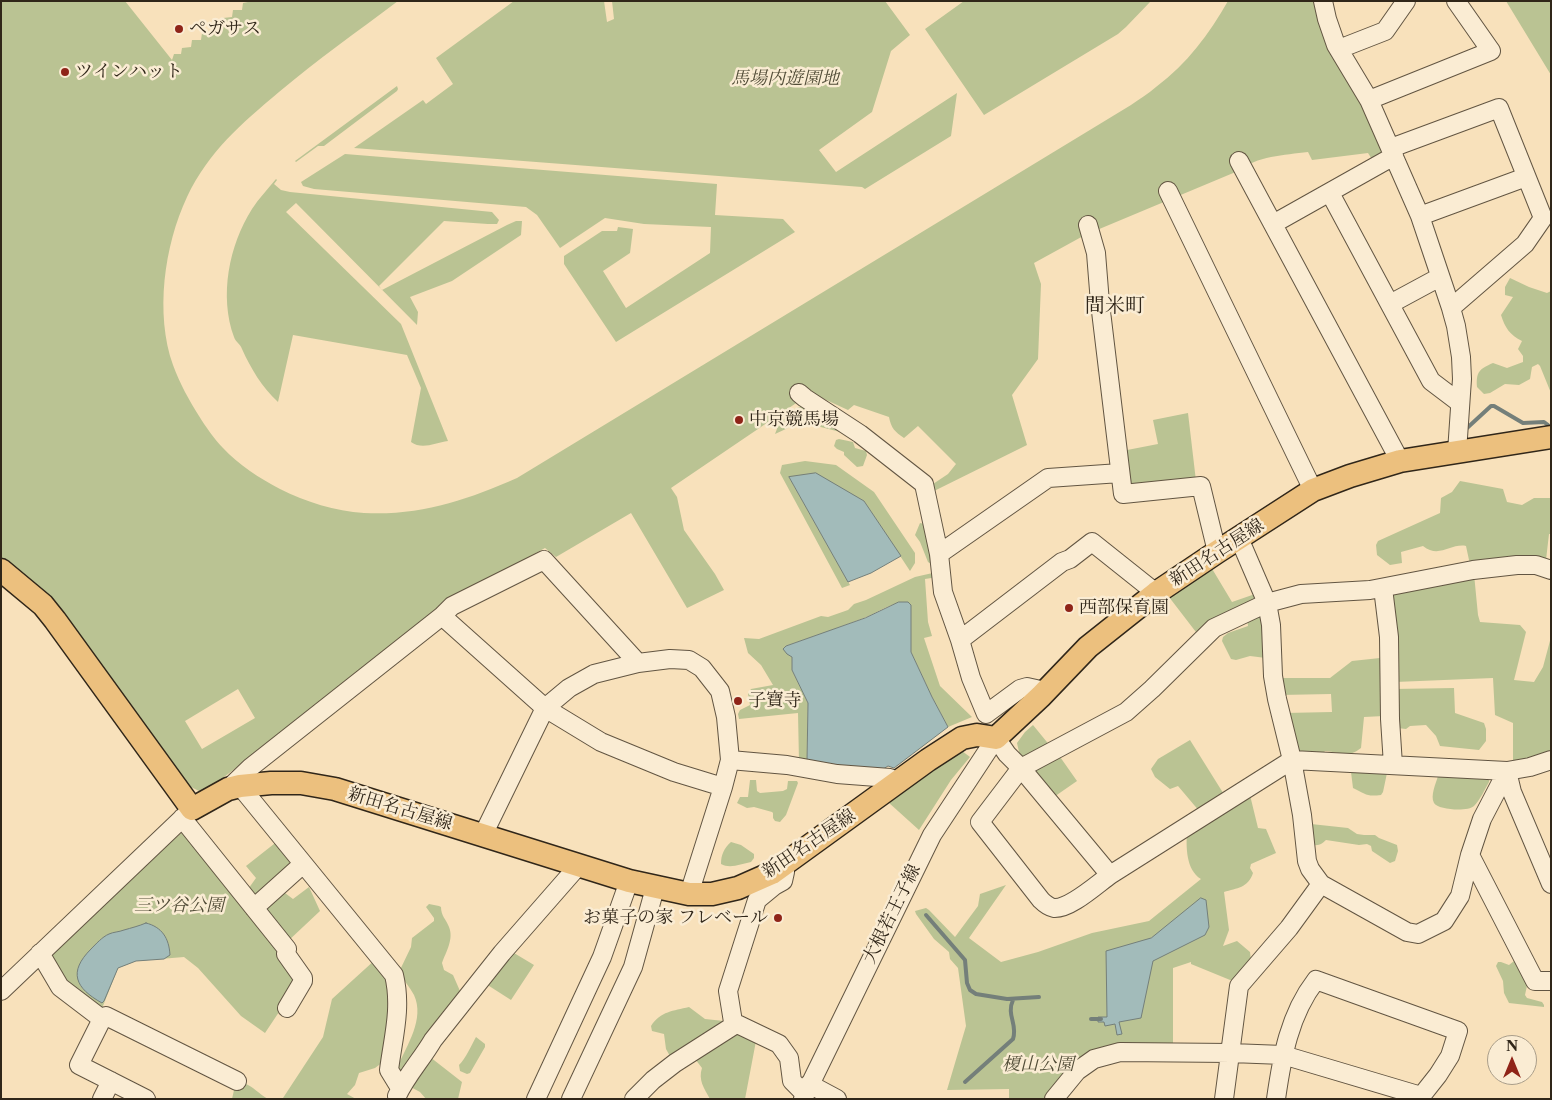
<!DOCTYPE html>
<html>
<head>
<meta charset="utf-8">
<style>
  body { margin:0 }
  #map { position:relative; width:1552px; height:1100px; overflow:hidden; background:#f8e1bb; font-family:"Libre Caslon Text",serif }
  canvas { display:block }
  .frame { position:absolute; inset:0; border:2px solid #302619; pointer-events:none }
  .north { position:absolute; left:1487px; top:1035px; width:50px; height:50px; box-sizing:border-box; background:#faecd3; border:1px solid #a99d89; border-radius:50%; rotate:0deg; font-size:14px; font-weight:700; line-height:20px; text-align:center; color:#302619 }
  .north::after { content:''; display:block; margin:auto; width:18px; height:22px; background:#8f2418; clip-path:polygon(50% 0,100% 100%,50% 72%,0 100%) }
</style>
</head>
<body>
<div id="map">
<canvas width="1552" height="1100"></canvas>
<div class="frame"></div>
<div class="north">N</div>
</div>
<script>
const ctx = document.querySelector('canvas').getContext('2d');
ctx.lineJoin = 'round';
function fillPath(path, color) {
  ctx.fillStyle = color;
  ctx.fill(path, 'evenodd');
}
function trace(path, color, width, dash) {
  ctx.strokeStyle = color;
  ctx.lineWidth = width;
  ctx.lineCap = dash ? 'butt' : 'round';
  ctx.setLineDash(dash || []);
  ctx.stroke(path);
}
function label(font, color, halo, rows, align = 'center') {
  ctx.font = font + ' "Libre Caslon Text","Noto Serif JP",serif';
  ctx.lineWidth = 5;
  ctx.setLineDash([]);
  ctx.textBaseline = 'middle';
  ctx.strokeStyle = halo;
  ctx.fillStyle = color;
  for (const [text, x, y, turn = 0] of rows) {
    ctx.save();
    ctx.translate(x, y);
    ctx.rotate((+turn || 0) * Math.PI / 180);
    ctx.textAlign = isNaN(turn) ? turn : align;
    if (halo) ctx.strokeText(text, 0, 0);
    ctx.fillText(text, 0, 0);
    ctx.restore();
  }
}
fillPath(new Path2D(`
  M1 1H125L172 60 174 54H181L182 48 191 47 192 40H201L202 33H211L213 25H221L223 18 232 17 233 10H242L243 3 253 1H398C358 31 317 60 279 92 241 124 209 151 187 197 164 246 155 314 173 365 180 384 189 400 199 416 206 427 214 439 223 448 239 465 259 478 280 489 306 502 335 511 364 513 420 516 467 500 517 478L1131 105C1139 99 1148 94 1156 87 1187 64 1209 34 1228 1H1317L1365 109 1384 155 1373 161 1368 153 1312 160 1308 152C1284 155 1257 156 1238 171L1085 235 1034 263 1041 284 1038 359 1012 395 1027 445 930 493V486L948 474 956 464 918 426 904 438C895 432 891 428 889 417L854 405 848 410 811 393 671 488 677 497 684 530 715 574 724 590 687 608 631 513 556 557 545 548 453 599 422 626 203 793 181 782 70 621 1 558ZM238 689 255 718 202 749 185 721Z
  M514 1H604L607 22 614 19 612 1H885L910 35 891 51 872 112 819 150 836 172 957 93 951 136 865 189 862 187 354 148 423 100 426 104 453 84 436 58Z
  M964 1H1151L1126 27 1118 34 984 115 925 29Z
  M1506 1H1551V75Z
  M397 86 398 89 397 91 324 146H318L296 162 295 161Z
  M345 154 717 184 715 215 783 219 795 232 616 342 564 264V256L602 231H617L618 227 633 229 630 253 603 271 626 308 710 253 711 227 644 224 605 218 560 248 537 215 526 207 314 189 303 186 301 182Z
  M276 179 277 180 274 184 281 190 290 192 492 212 499 220 497 224H488L444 221 379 286 382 290 507 225 516 221H522L521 235 452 281 410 297 418 312 417 325 296 203 286 212 401 324 448 441C435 443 422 450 411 442L421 388 407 355 293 335 278 402C262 387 251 369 242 349 240 343 236 343 234 337 219 296 229 245 252 209 259 198 268 189 276 179Z
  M1510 278 1529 287 1547 293 1551 291V393L1540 366 1538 364 1532 367 1530 379 1519 385 1505 384 1490 393 1484 394 1477 387C1476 372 1479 369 1493 363L1507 368 1523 362V356L1518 349 1522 341C1510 335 1505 328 1501 315L1513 297 1505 295V287Z
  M804 405 856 436 809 424 788 428 775 434 780 421 786 418 792 410Z
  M1188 413 1196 481 1129 489 1122 451 1158 444 1153 420Z
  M839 439 853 442 855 448 866 451 867 455 863 466 857 467 844 455V452L837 449 834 446 836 440Z
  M805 461 836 465 874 492 915 553V563L910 571 864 501 789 477 850 585 842 588 780 473 782 465Z
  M1460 481 1503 489 1507 502 1522 505 1534 498H1551V534H1549L1546 560 1471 565 1469 560 1466 546C1451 543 1439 559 1423 546L1401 552 1402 563 1390 565 1377 555 1376 545 1378 541 1440 513 1441 498 1452 492Z
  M920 523 924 524 935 564H931L928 562 920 542 915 535Z
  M1211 567 1232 602 1258 593 1261 599 1199 636 1169 597Z
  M937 572 938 577 925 579 928 622 932 636 924 638 940 686 972 717 948 727 932 697 911 652V605L908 602C891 602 879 612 864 618 838 628 812 637 786 646L792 657V670L808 703 807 762H799L798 713 739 719 738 714 740 710 750 705 748 694 751 689 773 685 761 665 748 653 744 638 759 639 821 616 828 617 848 610 854 604 866 600 915 577Z
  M1474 574 1478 615 1480 622 1520 625 1526 632 1514 680 1534 682 1543 667 1551 637V757L1513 766V723L1495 715 1493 678 1395 682 1390 591Z
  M1259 614 1265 617 1266 658 1250 656 1236 660 1231 659 1222 641 1223 637 1228 633 1248 626 1247 619Z
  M1380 658 1385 661 1384 716 1364 717 1361 748C1347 759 1341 752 1325 751L1320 757 1297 756 1285 713 1332 712 1331 694 1280 695V678H1330L1352 661Z
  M1454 688 1455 713 1484 723 1486 729V741L1479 750 1440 746 1436 736 1426 725 1410 726 1406 729 1397 728 1393 689Z
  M1033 725 1051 747 1021 761 1017 743 1025 732Z
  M1190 740 1225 796 1200 812 1178 786 1170 789 1155 777 1151 769 1158 759Z
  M962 751 970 757 951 780 919 830 888 802 952 756Z
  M1058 754 1077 781 1051 799 1026 771Z
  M1351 772 1387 773 1383 792 1381 795C1366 797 1366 794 1353 788Z
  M1438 776 1489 778V782C1485 789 1480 800 1474 806 1468 812 1438 810 1434 803 1430 796 1436 783 1438 776Z
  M750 780H756L757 791 760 793 783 791 787 789 788 781H797L798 783 786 815 780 822 775 821 773 818V813L772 812 754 807 747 808 737 803 740 797H748Z
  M1249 791 1258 828 1266 829 1276 853 1251 864 1250 868 1253 873C1248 888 1237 888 1224 892L1229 930 1223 946 1237 941 1250 952 1251 960 1235 982 1191 964V962L1173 968V1048L1120 1047 1048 1099H1009V1089L947 1090 966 1026 958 968 950 959 949 952 934 939 916 914 915 911 926 908 929 910 955 937 978 906 980 894 1006 885 969 938 1001 962 1038 952 1092 933 1149 921 1201 879C1186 870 1186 847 1187 832Z
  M1311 824 1348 828 1357 834 1364 835H1375L1379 838 1397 845 1398 851 1395 861 1390 863 1372 851 1371 846 1367 844 1359 845 1326 840C1321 845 1317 846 1309 845Z
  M185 830 282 949 299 982 265 1033 241 1016 198 968 184 957 136 961 118 968 101 1011 83 1001 46 959 159 852Z
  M279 840 300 864 255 903 246 892 256 878 246 866Z
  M731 842 741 845 754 854V858L751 862C741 864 730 869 721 864 721 855 724 848 731 842Z
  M309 887 320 911 287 942 261 907 281 890 293 899Z
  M429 904 439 906 441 907C441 916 446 919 449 927 454 939 446 952 442 963L444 970 453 975 460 991 459 999 404 1080 397 1068C407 1045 425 1019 414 995 410 987 403 980 399 972L411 947 412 938 434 921V918L426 907Z
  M509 950 534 965 511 1000 486 984Z
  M376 959 392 983 383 1062 375 1068 359 1073 355 1085 347 1094 356 1099H279L283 1098 323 1037 332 999Z
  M1514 961 1518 963 1528 981 1525 995 1527 998 1542 1002 1544 1005V1007L1509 1003 1504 993 1503 981 1496 966 1498 962H1501L1509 965Z
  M689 1007 705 1019 724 1021 726 1022 671 1058 666 1049 664 1034 652 1031 651 1026C661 1011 673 1011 689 1007Z
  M738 1026 756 1041 745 1099H710C704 1088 698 1080 702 1068L692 1055Z
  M476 1037 485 1044V1047L470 1073 467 1074 460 1071 459 1065C466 1058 471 1046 476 1037Z
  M430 1057 462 1082 458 1099H426L420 1092 407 1085Z
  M244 1083C254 1087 259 1094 268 1099H232L234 1090 238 1085Z`), '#bac393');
const water = new Path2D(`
  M816 473 864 501 901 556 871 573 848 582 789 477Z
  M899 602H908L911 605V652L932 697 948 727 894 768 888 766 880 771 807 762 808 703 792 670V657L787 654 783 649 786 646 865 618Z
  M1201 898 1206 900 1209 927 1205 935 1153 961 1141 1018 1119 1022 1122 1034 1117 1035 1115 1024 1105 1026 1104 1022H1098V1017H1107L1106 951 1151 938Z
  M146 923C162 927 169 938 170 955L164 959 136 961 118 968 104 1001 102 1003C75 988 68 972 91 949 96 944 102 937 109 934 113 932 119 932 124 930 131 928 139 926 146 923Z`);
fillPath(water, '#a2bbba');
trace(water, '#747f7a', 1);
trace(new Path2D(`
  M1466 429 1491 406H1494L1523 423 1544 422 1548 425
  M926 915 965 960 967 983 970 990 976 994 1007 999 1039 997
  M1091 1019H1101
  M965 1082 1013 1039C1018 1024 1006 1015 1013 1000`), '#747f7a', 4);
const minor = new Path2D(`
  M1323 1 1327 19 1336 45 1369 100 1420 216 1451 308 1456 326 1461 357 1462 379 1457 452
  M1339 49 1385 31 1406 1
  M1369 100 1491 51 1456 1
  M1391 148 1499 108 1543 218 1525 244 1451 308
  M1239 161 1400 461
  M1168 191 1313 490
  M1330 193 1431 381 1460 403
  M1420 216 1526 177
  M1273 224 1394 156
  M1088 225 1096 253 1100 303 1123 494 1201 486 1217 552
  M1390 304 1440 277
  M799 393 805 398 860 434 924 484 939 554 943 592 960 640 971 678 986 714 1020 689 1027 687 1045 691
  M939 554 1048 478 1120 473
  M1383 588 1389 637 1390 719 1393 765
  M442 616 545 708 601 742 674 772 723 787 689 894
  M960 640 1062 562 1070 559 1092 542 1156 593
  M638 663 670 659 689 660 702 668 720 691 726 717 730 760 723 787
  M730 760 787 765 837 774 890 778 895 784
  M1507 771 1512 792 1551 884
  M240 786 394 975C402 1008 393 1038 389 1070L400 1088
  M228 789 251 767 442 616 452 606 544 560 638 663 594 674 569 688 545 708 483 835
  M182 818 287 949 286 954 303 978V981L287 1008
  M1470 855 1535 981H1551
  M784 864 785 872 783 881 774 886 757 900 728 991 733 1022 779 1044 789 1058 792 1081 805 1094
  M1110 875C1096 885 1070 909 1054 908 1049 907 1045 904 1041 900L980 822 1021 768 1126 712 1152 689 1214 628 1267 603 1301 594 1370 590 1473 570 1517 565H1536L1551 570
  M1321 884 1407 932 1418 934 1444 921 1460 896 1470 855 1482 819 1507 771
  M254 908 303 864
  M40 953 60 987 102 1019 79 1065 146 1099
  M1 991 192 809
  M102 1019 106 1016 237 1081
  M809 1084 837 1099
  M397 1096C406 1076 422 1059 433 1040L502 953 579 865
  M102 1099 111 1081
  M536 1099 602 957 629 881
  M571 1099 633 967 655 888
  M634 1099 653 1080 675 1063 736 1024
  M803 1099 932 835 996 738 1007 754 1021 768 1110 875 1292 760 1507 771 1530 767 1551 760
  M1054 1099 1077 1071 1094 1059 1120 1052 1231 1053 1283 1055 1421 1096
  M1224 1099 1239 986 1289 928 1321 884 1310 869 1307 861 1302 815 1292 760 1277 699 1273 676 1271 625 1267 603 1239 538
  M1276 1099C1282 1057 1289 1015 1316 980L1458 1031 1450 1056 1438 1075 1419 1099`);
const major = new Path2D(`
  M1 570 43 605 55 620 192 809 228 789 240 786 271 783H301L335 789 629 881 689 894H712L738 888 772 873 928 760 962 738 977 735 996 738 1041 696 1088 647 1156 593 1217 552 1313 490 1350 476 1400 461 1551 437`);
trace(minor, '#625542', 20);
trace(major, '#302619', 25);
trace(minor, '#faecd3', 18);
trace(major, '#ecc07e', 22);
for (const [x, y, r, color] of [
  [179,29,5,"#8f2418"],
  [65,72,5,"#8f2418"],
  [739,420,5,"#8f2418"],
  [1069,608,5,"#8f2418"],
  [738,701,5,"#8f2418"],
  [778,918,5,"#8f2418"]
]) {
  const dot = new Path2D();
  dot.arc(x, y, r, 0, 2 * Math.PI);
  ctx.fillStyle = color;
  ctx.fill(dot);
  trace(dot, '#faecd3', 2);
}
label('18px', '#302619', '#faecd3', [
  ["ペガサス",189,29],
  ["ツインハット",75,72],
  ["中京競馬場",749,420],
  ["西部保育園",1079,608],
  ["子寶寺",748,701],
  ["お菓子の家 フレベール",768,918,"right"]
], 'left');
label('italic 18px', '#524d38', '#faecd3', [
  ["馬場内遊園地",785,79],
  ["三ツ谷公園",179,906],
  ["榎山公園",1038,1065]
]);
label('18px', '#302619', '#faecd3', [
  ["新田名古屋線",1217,553,-33],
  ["新田名古屋線",400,809,17],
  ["新田名古屋線",809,844,-34],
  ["大根若王子線",892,914,-64]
]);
label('20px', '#302619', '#faecd3', [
  ["間米町",1115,306]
]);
</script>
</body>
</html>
